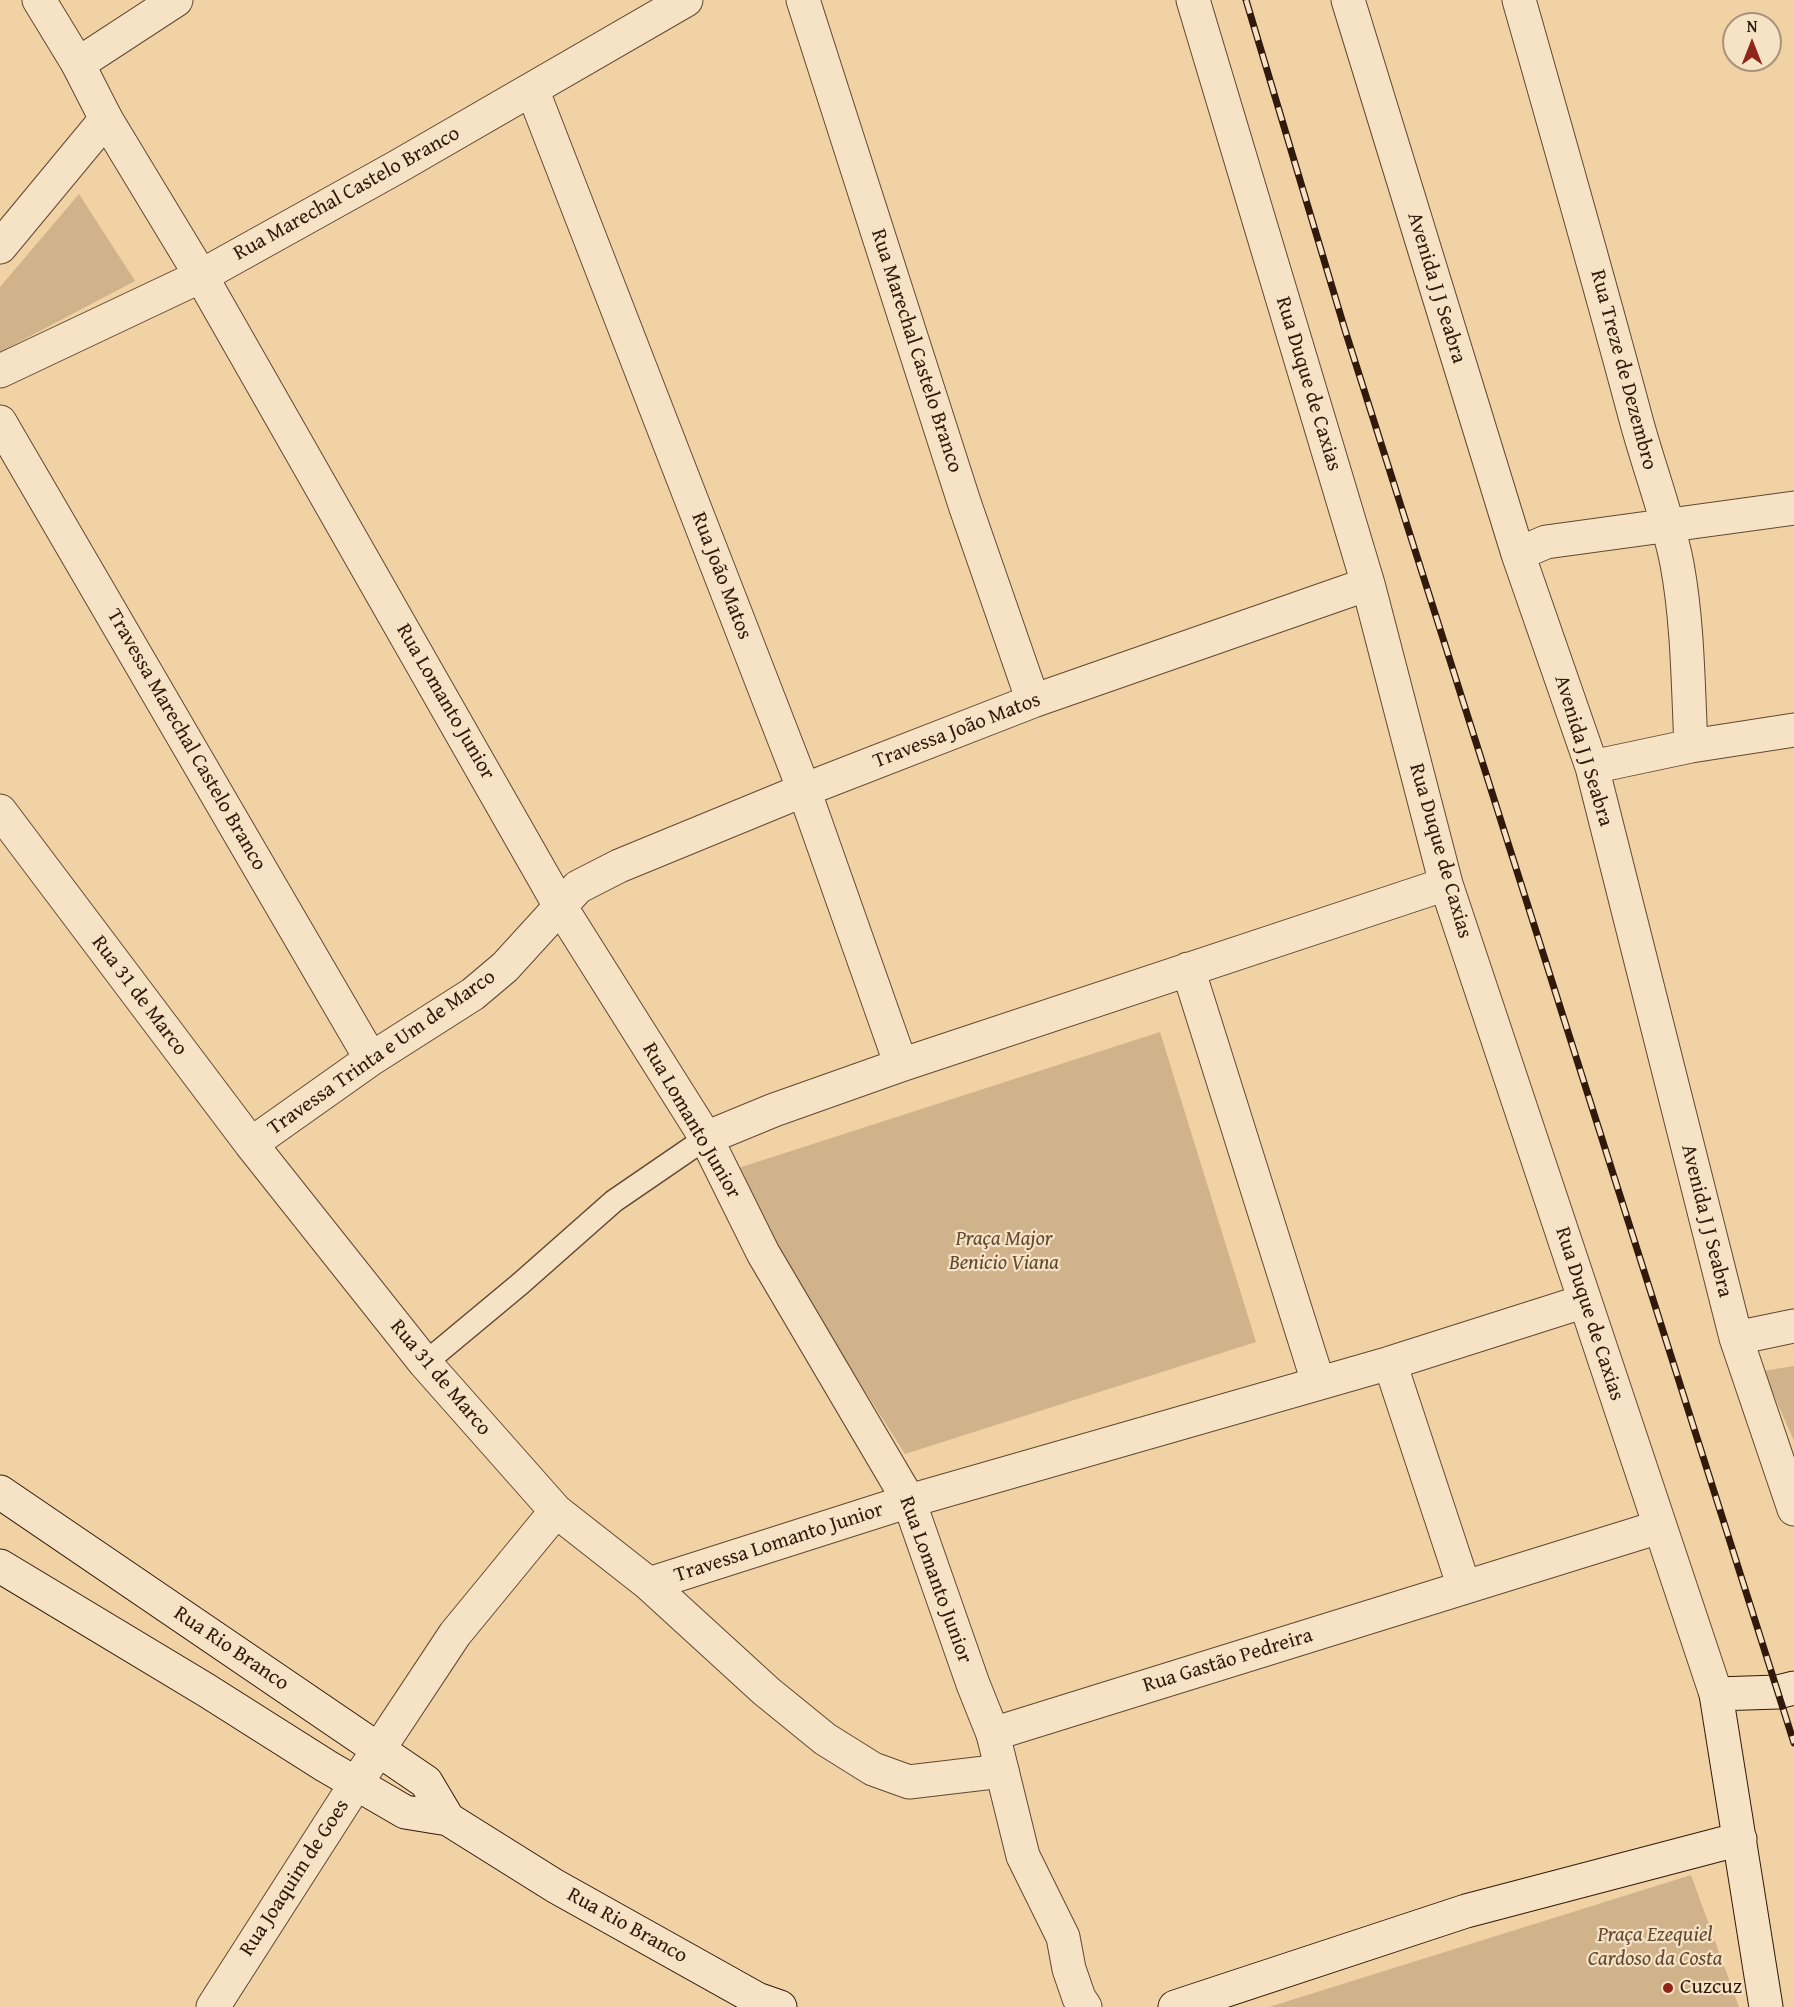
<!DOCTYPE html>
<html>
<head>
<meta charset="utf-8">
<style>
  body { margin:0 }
  #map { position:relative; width:1794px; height:2007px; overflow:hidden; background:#f1d2a5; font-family:"Gentium Book Plus",serif }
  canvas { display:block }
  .north { position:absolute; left:1722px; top:12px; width:60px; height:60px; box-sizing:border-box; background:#f6e2c4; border:2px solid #a7927a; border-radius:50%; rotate:0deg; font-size:16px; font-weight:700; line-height:24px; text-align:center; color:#311a0b }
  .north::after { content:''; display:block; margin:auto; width:21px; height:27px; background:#8f2418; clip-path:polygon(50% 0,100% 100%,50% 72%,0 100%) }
</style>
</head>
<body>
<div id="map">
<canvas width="1794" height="2007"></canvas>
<div class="north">N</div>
</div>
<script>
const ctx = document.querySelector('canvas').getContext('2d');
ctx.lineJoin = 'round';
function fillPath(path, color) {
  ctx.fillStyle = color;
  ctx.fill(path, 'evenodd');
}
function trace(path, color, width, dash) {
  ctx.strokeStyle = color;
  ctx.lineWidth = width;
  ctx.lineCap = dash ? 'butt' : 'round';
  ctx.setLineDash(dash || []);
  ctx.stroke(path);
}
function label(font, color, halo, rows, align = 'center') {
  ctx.font = font + ' "Gentium Book Plus",serif';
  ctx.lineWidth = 4.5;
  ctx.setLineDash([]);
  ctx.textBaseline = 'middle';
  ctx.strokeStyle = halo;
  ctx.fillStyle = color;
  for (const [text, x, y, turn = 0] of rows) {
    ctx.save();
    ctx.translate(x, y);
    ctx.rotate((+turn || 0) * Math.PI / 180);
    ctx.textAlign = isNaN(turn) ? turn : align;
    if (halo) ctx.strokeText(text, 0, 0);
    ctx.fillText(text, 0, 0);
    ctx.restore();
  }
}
fillPath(new Path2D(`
  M79 194 135 281 0 352V287Z
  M1160 1032 1256 1342 905 1454 726 1172Z
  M1794 1366V1441L1763 1371Z
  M1691 1875 1739 2007H1269Z`), '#d0b38b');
const service = new Path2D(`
  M425 1363 520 1284 614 1201 706 1138`);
const minor = new Path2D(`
  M803 0 965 505 1033 701
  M1193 0 1368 584 1446 884 1716 1694
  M1348 0 1518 554 1592 767 1736 1338 1794 1509
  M1519 0C1558 137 1597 274 1634 412 1647 463 1667 512 1677 564 1688 624 1688 686 1691 746
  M78 64 176 0
  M532 89 804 790 901 1065
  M0 247 106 119
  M0 371 201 276 397 167 686 0
  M0 422 371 1059
  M1518 554 1546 542 1794 508
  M1592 767 1691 746 1794 730
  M0 811 251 1144 425 1363 556 1511 649 1584 766 1691 825 1739 873 1769 909 1782 1002 1771
  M1188 969 1318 1382
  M706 1138 774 1110 901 1065 1446 884
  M251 1144 371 1059 473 994 505 967 578 887 619 866 804 790 1033 701 1368 584
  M1736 1338 1794 1326
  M1390 1363 1464 1587
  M649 1584 909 1501 1390 1363 1585 1301
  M993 1734 1659 1527
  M213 2007 357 1782 455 1634 556 1511`);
const tertiary = new Path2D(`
  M39 0 78 64 106 119 201 276 560 906 706 1138 763 1253 909 1501 973 1684 993 1734 1023 1856 1063 1937 1069 1969 1079 1998 1085 2007`);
const secondary = new Path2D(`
  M0 1492 426 1782 448 1819
  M0 1566 206 1690 326 1766 405 1812 448 1819 555 1886 757 1999 780 2007
  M1175 2007 1466 1911 1740 1839
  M1766 2007 1716 1694 1778 1692 1794 1688`);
trace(service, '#614832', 25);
trace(minor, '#614832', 35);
trace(tertiary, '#614832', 35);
trace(secondary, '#311a0b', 35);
trace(service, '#f6e2c4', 22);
trace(minor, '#f6e2c4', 33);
trace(tertiary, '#f6e2c4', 33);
trace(secondary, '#f6e2c4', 33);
const rail = new Path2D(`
  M1246 0 1345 330 1794 1743`);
trace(rail, '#311a0b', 7);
trace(rail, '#f6e2c4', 4.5, [14]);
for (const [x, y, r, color] of [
  [1668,1988,6,"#8f2418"]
]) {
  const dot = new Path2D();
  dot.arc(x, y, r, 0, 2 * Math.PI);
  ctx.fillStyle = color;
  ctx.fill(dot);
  trace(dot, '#f6e2c4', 2);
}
label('21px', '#311a0b', '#f6e2c4', [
  ["Rua Marechal Castelo Branco",347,194,-29],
  ["Avenida J J Seabra",1436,288,73],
  ["Rua Marechal Castelo Branco",916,351,72],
  ["Rua Treze de Dezembro",1623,370,75],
  ["Rua Duque de Caxias",1308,384,73],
  ["Rua João Matos",721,576,69],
  ["Rua Lomanto Junior",445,702,60],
  ["Travessa João Matos",957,731,-21],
  ["Travessa Marechal Castelo Branco",186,740,60],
  ["Avenida J J Seabra",1583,751,73],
  ["Rua Duque de Caxias",1440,851,74],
  ["Rua 31 de Marco",139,996,53],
  ["Travessa Trinta e Um de Marco",382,1053,-35],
  ["Rua Lomanto Junior",691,1121,60],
  ["Avenida J J Seabra",1706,1221,76],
  ["Rua Duque de Caxias",1589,1314,72],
  ["Rua 31 de Marco",440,1378,50],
  ["Travessa Lomanto Junior",779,1543,-18],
  ["Rua Lomanto Junior",935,1580,70],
  ["Rua Rio Branco",231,1649,34],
  ["Rua Gastão Pedreira",1228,1661,-17],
  ["Rua Joaquim de Goes",295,1878,-57],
  ["Rua Rio Branco",627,1926,29]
]);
label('italic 21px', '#614831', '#f6e2c4', [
  ["Praça Major",1004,1240],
  ["Benicio Viana",1004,1264],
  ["Praça Ezequiel",1655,1936],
  ["Cardoso da Costa",1655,1960]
]);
label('21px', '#311a0b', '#f6e2c4', [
  ["Cuzcuz",1680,1988]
], 'left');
</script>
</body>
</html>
